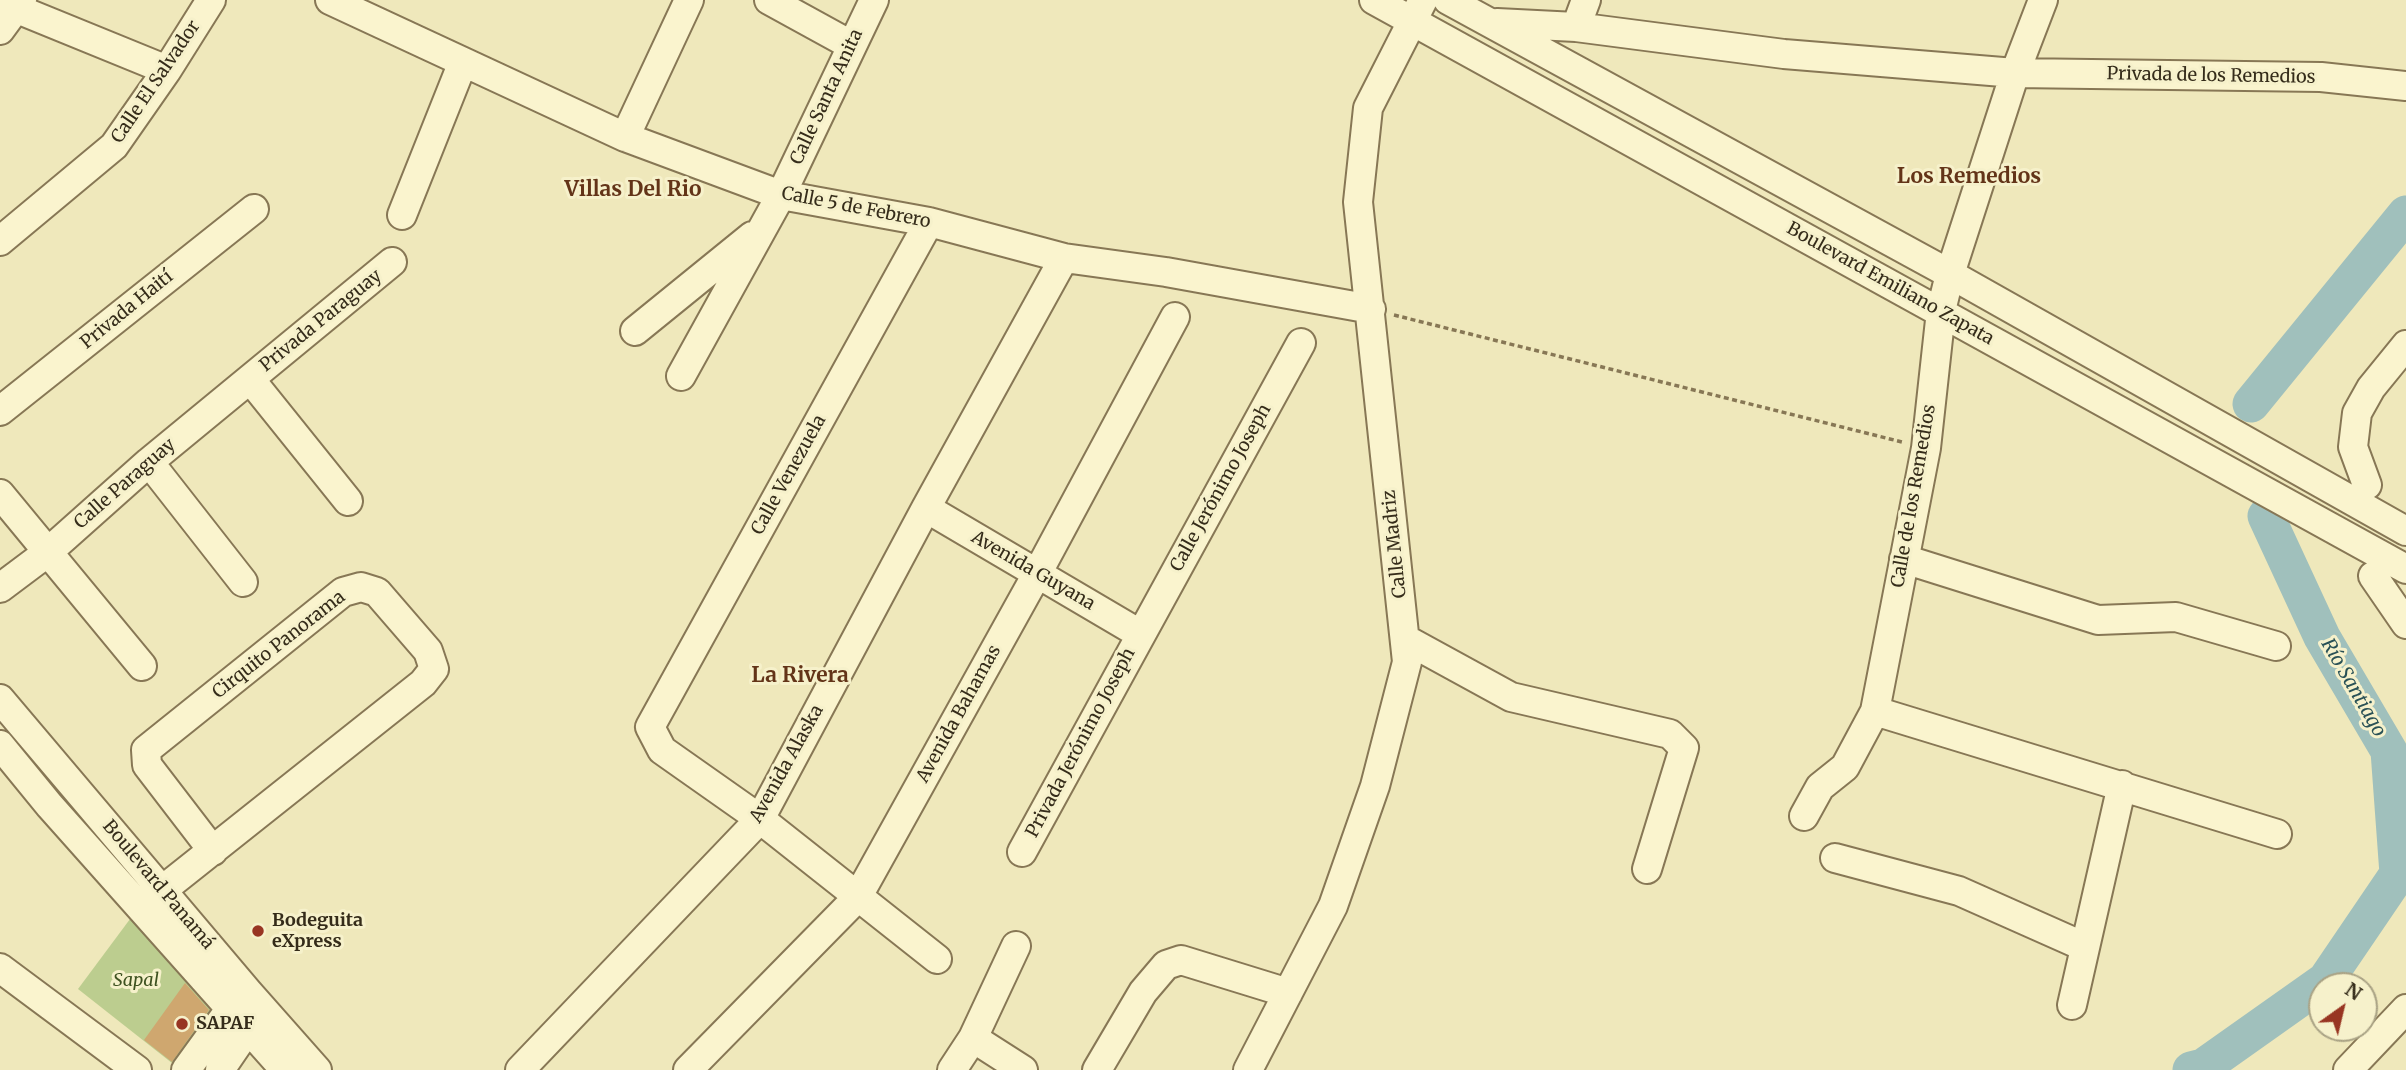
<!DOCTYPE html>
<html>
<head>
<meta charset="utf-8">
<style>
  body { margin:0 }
  #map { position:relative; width:2406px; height:1070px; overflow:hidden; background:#efe8bb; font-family:Merriweather,serif }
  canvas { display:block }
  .north { position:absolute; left:2308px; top:972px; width:70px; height:70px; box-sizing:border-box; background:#f6f1cb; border:2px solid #a9a284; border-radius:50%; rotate:34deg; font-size:19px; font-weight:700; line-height:28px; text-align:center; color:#352c1a }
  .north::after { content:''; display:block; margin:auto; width:24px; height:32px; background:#983522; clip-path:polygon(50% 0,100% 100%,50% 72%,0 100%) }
</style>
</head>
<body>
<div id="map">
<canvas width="2406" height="1070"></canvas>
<div class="north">N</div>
</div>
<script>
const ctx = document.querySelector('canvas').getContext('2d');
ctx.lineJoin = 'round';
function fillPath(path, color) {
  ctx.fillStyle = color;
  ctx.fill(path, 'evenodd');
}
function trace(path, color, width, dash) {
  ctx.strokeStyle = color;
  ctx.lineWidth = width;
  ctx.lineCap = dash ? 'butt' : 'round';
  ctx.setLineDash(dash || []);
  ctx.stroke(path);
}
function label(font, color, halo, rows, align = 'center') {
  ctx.font = font + ' Merriweather,serif';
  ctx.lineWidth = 6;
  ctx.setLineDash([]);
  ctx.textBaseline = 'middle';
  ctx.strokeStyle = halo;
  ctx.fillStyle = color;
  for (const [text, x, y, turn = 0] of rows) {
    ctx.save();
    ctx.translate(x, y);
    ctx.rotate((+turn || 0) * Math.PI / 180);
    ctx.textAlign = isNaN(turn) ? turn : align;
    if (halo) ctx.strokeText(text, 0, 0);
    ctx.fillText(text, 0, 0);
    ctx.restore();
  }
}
fillPath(new Path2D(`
  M136 911 220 1007 177 1067 78 989Z`), '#bccd8f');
trace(new Path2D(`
  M2251 404 2406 214
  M2191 1070 2203 1067 2326 980 2398 874 2389 751 2322 637 2266 516`), '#a0c0bc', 37);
fillPath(new Path2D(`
  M185 983 209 1010 172 1062 144 1040Z`), '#cfa76f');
const minor = new Path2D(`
  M330 0 625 137 781 195 929 222 1064 258 1166 272 1371 309
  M769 0 851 45
  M1374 0 2406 569
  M1448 0 1950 274 2406 531
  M0 2 167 70
  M1497 23 1576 27 1784 54 2015 73 2321 77 2406 86
  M1576 27 1586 0
  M0 30 22 0
  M625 137 689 0
  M402 215 463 62
  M929 222 650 727 662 750 760 819 937 959
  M0 241 114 146 167 70 211 0
  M635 331 752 236
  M681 376 781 195 874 0
  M250 379 348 501
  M0 411 254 209
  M149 462 243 582
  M2367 485 2353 447 2357 413 2371 388 2406 345
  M0 494 142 666
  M926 508 1140 634
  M1904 559 2098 620 2176 617 2276 646
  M2373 576 2406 624
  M0 588 48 552 149 462 392 262
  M1405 639 1511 697 1670 734 1684 748 1647 869
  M0 699 248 992 317 1070
  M1875 711 2277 834
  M0 745 50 806 285 1070
  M1804 816 1820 787 1845 767 1875 711 1926 448 1941 311 1950 274 2015 73 2043 0
  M1022 852 1301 343
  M1835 858 1959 891 2085 947
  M141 907 423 683 434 669 428 651 377 592 361 587 343 592 146 750 147 765 213 851
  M0 968 137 1070
  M2072 1005 2122 785
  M973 1038 1023 1070
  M186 1070 231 1008 243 997
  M220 1070 248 1029 260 1017
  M520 1070 760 819 926 508 1064 258
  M688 1070 857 898 1037 574 1175 317
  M952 1070 973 1038 1016 946
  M1097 1070 1143 992 1166 965 1181 960 1288 993
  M1248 1070 1333 906 1375 786 1407 662 1358 202 1368 108 1423 0
  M2348 1070 2406 1009`);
trace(minor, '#877755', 32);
trace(new Path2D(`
  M1394 315 1902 442`), '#877755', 3.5, [5, 3.5]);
trace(minor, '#faf4ce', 28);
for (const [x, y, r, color] of [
  [258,931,7,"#983522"],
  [182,1024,7,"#983522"]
]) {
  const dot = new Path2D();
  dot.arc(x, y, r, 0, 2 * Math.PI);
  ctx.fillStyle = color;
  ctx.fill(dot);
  trace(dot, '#f6f1cb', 2.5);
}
label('18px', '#352c1a', '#f6f1cb', [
  ["Privada de los Remedios",2211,76,1],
  ["Calle El Salvador",156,82,-56],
  ["Calle Santa Anita",827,97,-65],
  ["Calle 5 de Febrero",856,208,11],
  ["Boulevard Emiliano Zapata",1890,284,29],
  ["Privada Haití",127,310,-39],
  ["Privada Paraguay",321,321,-39],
  ["Calle Venezuela",789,475,-61],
  ["Calle Paraguay",125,484,-41],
  ["Calle Jerónimo Joseph",1221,488,-61],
  ["Calle de los Remedios",1914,496,-80],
  ["Calle Madriz",1395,544,-96],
  ["Avenida Guyana",1033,571,30],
  ["Cirquito Panorama",279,645,-38],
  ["Avenida Bahamas",959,714,-61],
  ["Privada Jerónimo Joseph",1081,743,-62],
  ["Avenida Alaska",787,764,-61],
  ["Boulevard Panamá",158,885,50]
]);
label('bold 18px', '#352c1a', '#f6f1cb', [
  ["Bodeguita",272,921],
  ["eXpress",272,942],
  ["SAPAF",196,1024]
], 'left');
label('italic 18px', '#3e5220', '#f6f1cb', [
  ["Sapal",136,981]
]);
label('italic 19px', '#295156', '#f6f1cb', [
  ["Río Santiago",2353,688,60]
]);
label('bold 21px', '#633418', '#f6f1cb', [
  ["Los Remedios",1969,177],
  ["Villas Del Rio",633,190],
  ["La Rivera",800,676]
]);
</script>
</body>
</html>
